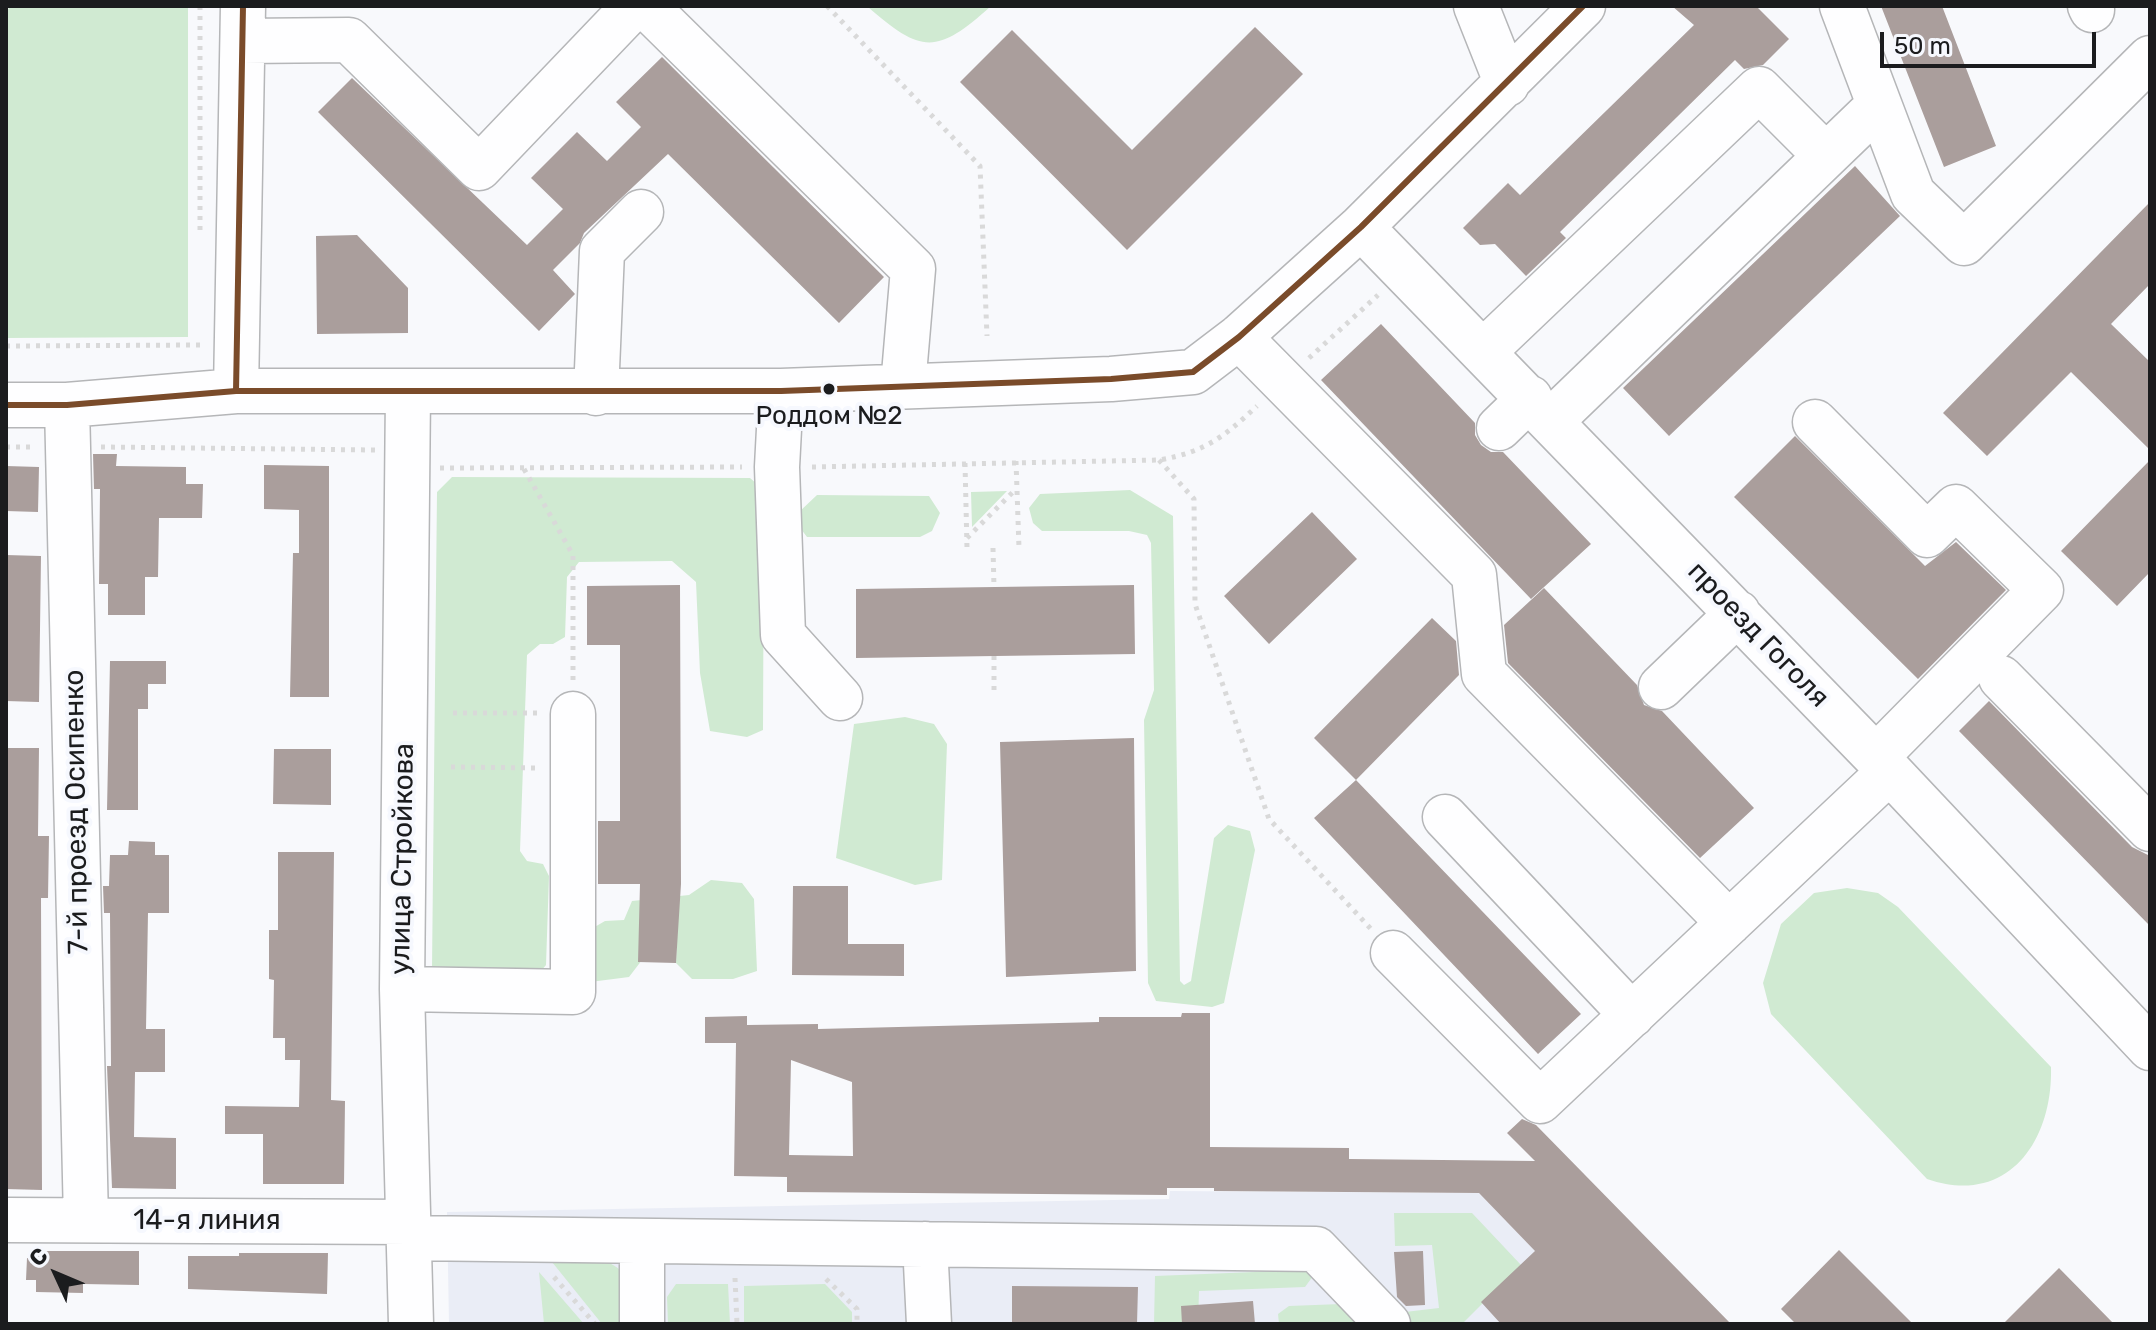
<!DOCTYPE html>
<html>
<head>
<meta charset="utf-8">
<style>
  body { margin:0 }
  #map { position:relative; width:2156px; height:1330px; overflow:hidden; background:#f8f9fc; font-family:Rubik,sans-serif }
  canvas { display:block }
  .frame { position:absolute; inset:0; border:8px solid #1b1c1e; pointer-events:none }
  .north { position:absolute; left:16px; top:1234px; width:80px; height:80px; -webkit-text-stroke:6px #f6f8fe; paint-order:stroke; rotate:314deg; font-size:22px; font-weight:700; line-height:32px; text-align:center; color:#1b1c1e }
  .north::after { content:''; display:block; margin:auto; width:28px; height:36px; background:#1b1c1e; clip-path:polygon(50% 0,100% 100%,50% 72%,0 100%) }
  .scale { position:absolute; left:1880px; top:32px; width:216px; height:36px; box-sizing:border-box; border:4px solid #1b1c1e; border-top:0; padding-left:10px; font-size:24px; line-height:28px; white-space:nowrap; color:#1b1c1e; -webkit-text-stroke:6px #f6f8fe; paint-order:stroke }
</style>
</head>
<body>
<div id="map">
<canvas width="2156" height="1330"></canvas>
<div class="frame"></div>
<div class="north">С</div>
<div class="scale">50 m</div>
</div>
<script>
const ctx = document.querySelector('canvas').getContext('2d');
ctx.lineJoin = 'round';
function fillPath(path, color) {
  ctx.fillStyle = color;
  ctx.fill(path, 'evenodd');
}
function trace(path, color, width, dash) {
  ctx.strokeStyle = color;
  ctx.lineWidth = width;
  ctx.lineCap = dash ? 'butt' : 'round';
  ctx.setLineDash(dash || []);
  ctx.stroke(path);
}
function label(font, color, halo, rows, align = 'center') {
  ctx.font = font + ' Rubik,sans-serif';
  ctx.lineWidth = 8;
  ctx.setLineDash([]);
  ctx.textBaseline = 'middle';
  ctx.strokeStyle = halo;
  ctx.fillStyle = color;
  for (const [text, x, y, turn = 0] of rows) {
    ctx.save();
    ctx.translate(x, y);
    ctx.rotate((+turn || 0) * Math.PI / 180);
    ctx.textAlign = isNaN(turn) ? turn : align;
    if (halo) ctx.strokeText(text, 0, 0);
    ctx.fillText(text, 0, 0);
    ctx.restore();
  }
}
fillPath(new Path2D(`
  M1170 1191 1479 1193 1606 1324H449L447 1212 1169 1199Z`), '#eaedf6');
fillPath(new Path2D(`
  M10 6H188V337L6 338V13Z
  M867 6H991C937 55 921 54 867 6Z
  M452 477 750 478 764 490 763 730 747 737 710 731 700 673 696 582 672 561 579 562 567 577 565 637 553 644H540L527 655 520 851 527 861 543 864 549 876 546 965 537 976 432 968 437 492Z
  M1130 490 1173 516 1180 981 1184 985 1191 981 1214 838 1228 825 1250 831 1255 850 1224 1003 1212 1007 1156 1001 1148 983 1144 720 1154 690 1151 543 1147 535 1129 531H1042L1033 523 1029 508 1040 494Z
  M1007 491 972 527 971 492Z
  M817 495 929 496 940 513 932 531 920 537H807L798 525V513Z
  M905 717 934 724 947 744 942 880 915 885 836 858 854 724Z
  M711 880 742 883 754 899 757 971 733 979H692L676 963 678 913 629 977 590 982 586 932 605 921 624 920 632 901 689 895Z
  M1847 888 1878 893 1898 907 2051 1067C2053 1141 2008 1207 1927 1179L1771 1014 1763 983 1781 924 1814 893Z
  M1394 1213H1472L1521 1265 1462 1324H1407L1405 1312 1439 1308 1432 1245 1395 1246Z
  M548 1257C576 1258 606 1252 626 1276L625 1324H602Z
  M1304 1270 1313 1276 1305 1287 1199 1291 1198 1324H1154L1155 1276Z
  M539 1272 584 1324H544Z
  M676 1284H728L730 1324H668L667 1297Z
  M825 1284 852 1312V1324H744V1286Z
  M1341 1304 1361 1324H1279L1278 1314 1289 1306Z`), '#d0ead2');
fillPath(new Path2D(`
  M1672 6H1756L1789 39 1763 65 1744 69 1735 60 1560 232 1566 238 1526 276 1495 244 1480 245 1463 228 1508 183 1520 195 1694 25Z
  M1881 6H1942L1996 146 1944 167Z
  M1255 27 1303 74 1127 250 960 82 1012 30 1132 150Z
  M662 57 884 277 839 323 668 154 584 233 580 243 553 270 575 294 539 331 318 112 352 78 527 245 563 209 531 178 577 132 607 161 641 127 616 102Z
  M1855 166 1900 216 1669 436 1623 388Z
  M2150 202V284L2111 324 2150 362V450L2071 372 1987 456 1943 413Z
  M357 235 408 288V333L317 334 316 236Z
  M1381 324 1475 423V435L1481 445 1491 452H1503L1591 544 1531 599 1321 380Z
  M1795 436 1925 566 1956 542 2006 590 1918 679 1734 497Z
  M93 454H117L116 466 186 467V484H203L202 518H159L158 577H145V615H108V584H99L100 489H94Z
  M2150 460V572L2117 606 2061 551Z
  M264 465 329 466V697H290L293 553H299V510L264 509Z
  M6 466 39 467 38 512 6 511Z
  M1312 512 1357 559 1269 644 1224 596Z
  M6 555 41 556 39 702 6 701Z
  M680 585 681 884 676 963 638 962 640 884H598V821H620V645H587V586Z
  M1134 585 1135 654 856 658V589Z
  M1544 588 1637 685 1644 705 1662 711 1754 808 1700 858 1508 663 1504 625Z
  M1432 618 1456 641 1459 675 1356 780 1314 738Z
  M110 661H166V684H148V709H138V810H107Z
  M1989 701 2132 847 2150 856V926L1959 731Z
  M1134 738 1136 971 1006 977 1000 742Z
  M6 748H39L38 836H49L48 898H41L42 1190 6 1189Z
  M274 749H331V805L273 804Z
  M1356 780 1581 1014 1538 1054 1314 818Z
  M129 841 155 842V855H169V913H148L146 1029H165V1072H135L134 1137 176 1138V1189L112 1188 107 1066H111L110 913H104L103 886H109L110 855H128Z
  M278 852H334L331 1100 345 1101 344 1184H263V1134H225V1106L299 1107 300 1060H285V1038H273L274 980 269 979V930H278Z
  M793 886H848V944H904V976L792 975Z
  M1182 1013H1210V1147L1349 1148V1159L1535 1161 1507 1133 1522 1119 1536 1125 1731 1324H1501L1481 1302 1535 1251 1479 1193 1214 1191V1188H1167V1195L787 1192V1177L734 1176 736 1043H705V1017L747 1016V1025L818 1024V1029L1099 1022V1017H1181ZM791 1060 852 1082 853 1156 789 1155Z
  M1839 1250 1913 1324H1796L1781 1309Z
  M36 1251H139V1285L83 1284V1293L36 1292V1280H26L27 1258H36Z
  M1423 1251 1425 1305 1406 1306 1397 1297 1394 1252Z
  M239 1253H328L327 1294 188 1289V1256H239Z
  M2059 1268 2114 1324H2003Z
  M1012 1286 1138 1287 1137 1324H1012Z
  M1253 1301 1255 1324H1182L1181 1306Z`), '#aa9e9c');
const minor = new Path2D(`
  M646 6 913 269 903 386
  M1476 6 1507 84
  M1842 6 1913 194 1964 243 2150 58
  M2090 6 2092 10
  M243 41 349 40 479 168 634 6
  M1361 227 1876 757 2150 1048
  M1239 337 1474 575 1484 674 1729 923
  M1484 351 1759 89 1826 156
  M236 391 243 6
  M781 391 777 467 783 635 840 698
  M408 393 402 989 411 1324
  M596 393 602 251 641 212
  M6 405H67L236 391H781L1111 379 1193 372 1239 337 1361 227 1583 6
  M67 405 86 1220
  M1552 420 1879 105
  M1815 422 1927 535 1956 507 2041 590 1876 757
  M1499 428 1530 398
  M2001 678 2150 829
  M1661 687 1738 613
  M1445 817 1632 1015
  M1393 953 1540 1101 1889 772
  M402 989 573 992V714
  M6 1220 409 1222
  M409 1238 1316 1249 1388 1324
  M925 1244 929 1324
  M642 1324V1241`);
trace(minor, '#b5b6b8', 47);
trace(new Path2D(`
  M200 6V235
  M827 6 980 166 987 336
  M6 346 200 345
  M1309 358 1378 295
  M6 447H35
  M101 447 375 450
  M1159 460 1194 499 1195 604 1269 819 1371 929
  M1016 461 1019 548
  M965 463 967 549
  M812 467 1159 460C1205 452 1224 437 1257 406
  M440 468 742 467
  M524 469 573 555V682
  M967 538 1016 489
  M993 548 994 587
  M994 656V695
  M453 713H538
  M451 767 538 768
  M554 1277 595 1324
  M735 1278 737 1324
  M826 1279 857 1309V1324`), '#d9d9d9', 5, [4, 6]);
trace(minor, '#fefeff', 44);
trace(new Path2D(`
  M236 391 243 6
  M6 405H67L236 391H781L1111 379 1193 372 1239 337 1361 227 1583 6`), '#7a4b2a', 6);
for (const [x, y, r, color] of [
  [829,389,7,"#1b1c1e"]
]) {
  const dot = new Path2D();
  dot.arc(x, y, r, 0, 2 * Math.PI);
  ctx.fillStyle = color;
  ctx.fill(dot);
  trace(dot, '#f6f8fe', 3);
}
label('26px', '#1b1c1e', '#f6f8fe', [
  ["Роддом №2",829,416]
]);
label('28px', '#1b1c1e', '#f6f8fe', [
  ["проезд Гоголя",1758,635,46],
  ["7-й проезд Осипенко",77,812,-91],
  ["улица Стройкова",403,859,-89],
  ["14-я линия",207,1221]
]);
</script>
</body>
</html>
